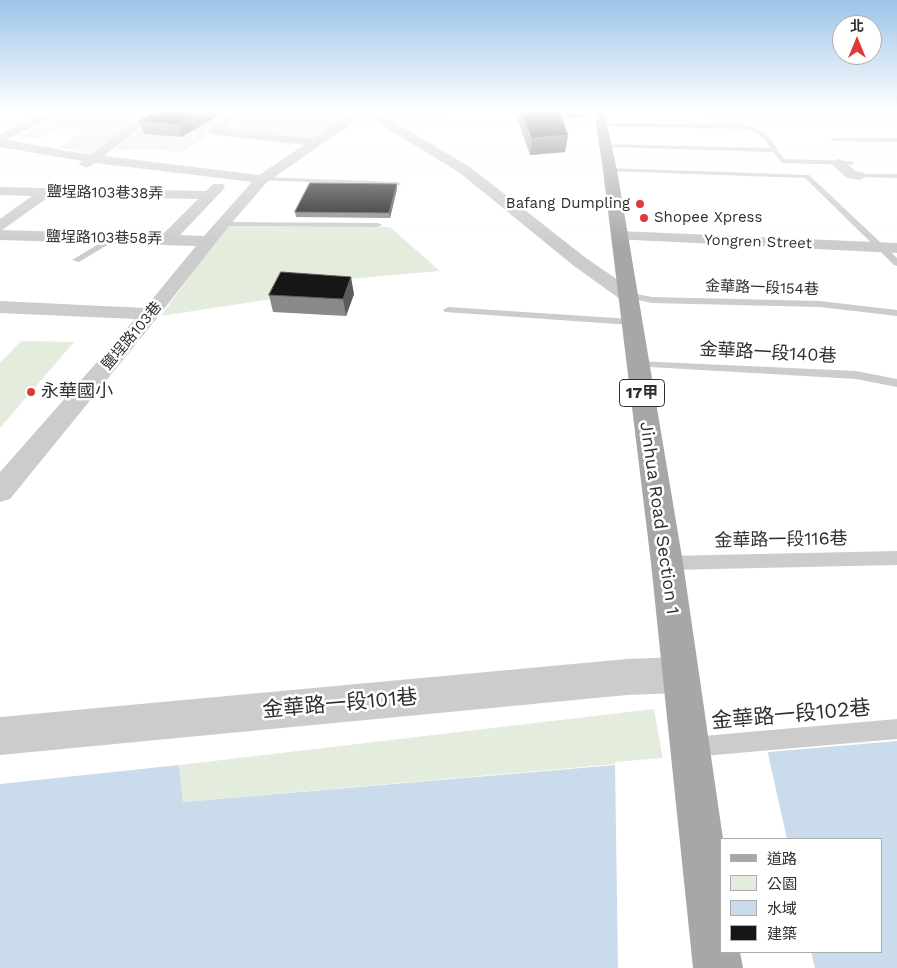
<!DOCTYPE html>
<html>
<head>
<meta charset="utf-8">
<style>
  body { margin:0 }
  #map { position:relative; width:897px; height:968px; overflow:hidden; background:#fff; font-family:"Work Sans","Noto Sans TC",sans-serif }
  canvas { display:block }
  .legend { position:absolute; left:720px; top:838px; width:162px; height:115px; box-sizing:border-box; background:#fff; border:1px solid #acacac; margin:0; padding:6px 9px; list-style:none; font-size:15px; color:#2f2f2f }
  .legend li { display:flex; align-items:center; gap:10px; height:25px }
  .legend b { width:25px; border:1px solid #acacac }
  .north { position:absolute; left:832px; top:15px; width:50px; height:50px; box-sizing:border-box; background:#fff; border:1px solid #acacac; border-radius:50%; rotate:0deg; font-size:14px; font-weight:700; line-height:20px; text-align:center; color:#2f2f2f }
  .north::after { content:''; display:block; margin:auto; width:18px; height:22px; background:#e03737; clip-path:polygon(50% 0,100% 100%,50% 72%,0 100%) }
</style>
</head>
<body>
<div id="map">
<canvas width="897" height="968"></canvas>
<ul class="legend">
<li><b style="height:6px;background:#a7a7a7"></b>道路</li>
<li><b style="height:14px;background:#e4ecdd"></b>公園</li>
<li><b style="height:14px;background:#cadceb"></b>水域</li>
<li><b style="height:14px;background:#161616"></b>建築</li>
</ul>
<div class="north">北</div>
</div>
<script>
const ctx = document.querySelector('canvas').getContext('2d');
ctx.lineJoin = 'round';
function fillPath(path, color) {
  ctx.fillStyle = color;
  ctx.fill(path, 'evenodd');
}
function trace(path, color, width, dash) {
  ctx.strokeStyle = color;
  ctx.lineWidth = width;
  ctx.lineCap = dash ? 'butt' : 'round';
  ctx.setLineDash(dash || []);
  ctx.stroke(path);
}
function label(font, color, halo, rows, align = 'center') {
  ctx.font = font + ' "Work Sans","Noto Sans TC",sans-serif';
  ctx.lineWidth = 5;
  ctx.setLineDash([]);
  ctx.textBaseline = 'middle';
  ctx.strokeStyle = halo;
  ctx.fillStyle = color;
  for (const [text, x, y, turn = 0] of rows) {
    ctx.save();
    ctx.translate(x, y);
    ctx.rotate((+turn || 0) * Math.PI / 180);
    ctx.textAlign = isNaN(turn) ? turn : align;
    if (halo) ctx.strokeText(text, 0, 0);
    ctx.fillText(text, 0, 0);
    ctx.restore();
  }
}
fillPath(new Path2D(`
  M69 110H156L94 154 58 148 85 129 58 128 40 138 19 137Z
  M166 110H235L205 132 207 137 181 152 144 149 113 151Z
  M328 110H339L342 120 316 142 223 131 250 112 326 113Z
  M373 110H448V119H385Z
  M226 226 390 227 440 271 280 285 278 298 161 316Z
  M21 341 74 342 0 428V363Z
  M654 709 663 760 183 802 179 765Z`), '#e4ecdd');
fillPath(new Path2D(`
  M897 741V968H0V784L179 765 183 802ZM721 839H881V952H721Z`), '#cadceb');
fillPath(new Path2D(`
  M767 749 787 839H721V952H811L815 968H618L615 762Z`), '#fff');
fillPath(new Path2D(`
  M603 123 750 125 769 137 784 159 851 161 854 163 851 165 782 163 773 152 606 147 604 144 770 148 765 139 749 129 601 126Z
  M833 138H897V142L831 141Z
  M610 168 809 175 897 258V266L894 265 805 178 608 171 607 170Z
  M860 174H897V178L858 177 857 176Z
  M262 177 398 182 402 184 398 186 260 180V178Z
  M219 222 378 223 382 225 378 227 222 226H219Z
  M112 236 119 238 79 262 72 260Z
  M627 292 652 297 820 301 897 310V316L820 307 652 303 624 297V293Z
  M448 307 631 319 636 322 631 325 445 312 443 310Z
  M637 361 856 371 897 379V387L856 379 633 366 631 364 633 362Z
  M897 551V565L667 570 662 568 659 563 662 558 667 556Z
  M897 719V739L692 757 685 754 682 747 685 740 692 737Z`), '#ccc');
fillPath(new Path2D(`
  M52 110H66L7 140 90 155 151 110H163L104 156 259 175 304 145 209 134 207 132 209 130 235 110H247L223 130 314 139 351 114V110H373L470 167 586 258 634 291 637 295 634 299 627 301 620 299 574 266 460 173 362 113V115L357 120 267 182 228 227 157 318 10 499 0 502V472L135 319 0 313V301L145 308 196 246 0 240V219L32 196 0 195V187L44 188 51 185 57 188 206 191 213 184H223L225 187 223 190 180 235 204 236 252 182 95 163 86 168 79 164 82 161 0 147V134ZM50 196 198 199 162 235 2 230Z
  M837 159 842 160 856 171 865 173 867 176 860 180 847 178 830 163Z
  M620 231 897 243V253L614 239 612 236 614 233Z
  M680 657 693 662 698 675 693 688 680 693 627 695 0 755V717L627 659Z`), '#ccc');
fillPath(new Path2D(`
  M699 110 897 111V117L704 113Z`), '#ccc');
fillPath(new Path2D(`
  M594 110H604L617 170 683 563 723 839H721V952H740L743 968H693L651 563 603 170Z`), '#a7a7a7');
fillPath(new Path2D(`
  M229 110 181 137 144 134 139 121Z
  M514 110H591L590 117 562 118 568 135 565 152 530 155Z
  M397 189 390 218 296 217 295 212Z
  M354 294 346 316 273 312 269 295Z`), '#8a8a8a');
fillPath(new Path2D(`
  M203 110H229L181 137 177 124Z
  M568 135 565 152 530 155 532 138Z
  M397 184V189L390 218 389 213Z
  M351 277 354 294 346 316 343 299Z`), '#5c5c5c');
const building = new Path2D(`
  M160 110H203L177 124 139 121Z
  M521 110H559L568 135 532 138Z
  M310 183 397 184 389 213 295 212Z
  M281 272 351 277 343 299 269 295Z`);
fillPath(building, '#161616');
trace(building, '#5c5c5c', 1);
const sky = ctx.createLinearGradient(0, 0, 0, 246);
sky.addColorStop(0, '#9cc4e9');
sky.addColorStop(0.45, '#fff');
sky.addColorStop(1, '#ffffff00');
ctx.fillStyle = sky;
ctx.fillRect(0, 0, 897, 246);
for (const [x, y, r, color] of [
  [640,204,5,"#e03737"],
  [644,218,5,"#e03737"],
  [31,392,5,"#e03737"]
]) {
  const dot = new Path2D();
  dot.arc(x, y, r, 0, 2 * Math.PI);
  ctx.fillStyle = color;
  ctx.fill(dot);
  trace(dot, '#fff', 2);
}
label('15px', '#2f2f2f', '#fff', [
  ["鹽埕路103巷38弄",105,193,1],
  ["鹽埕路103巷58弄",104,238,1],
  ["Yongren Street",758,242,2],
  ["金華路一段154巷",762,288,2],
  ["鹽埕路103巷",132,336,-50]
]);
label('15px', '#2f2f2f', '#fff', [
  ["Bafang Dumpling",630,204],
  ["Shopee Xpress",654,218,"left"]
], 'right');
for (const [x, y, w] of [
  [642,393,45]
]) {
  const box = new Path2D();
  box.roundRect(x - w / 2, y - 13.5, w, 27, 4);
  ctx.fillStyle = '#fff';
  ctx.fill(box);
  trace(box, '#2f2f2f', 1);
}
label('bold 16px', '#2f2f2f', null, [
  ["17甲",642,393]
]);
label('18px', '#2f2f2f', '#fff', [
  ["金華路一段140巷",768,353,3],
  ["Jinhua Road Section 1",659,518,82],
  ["金華路一段116巷",781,540,-1]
]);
label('18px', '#2f2f2f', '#fff', [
  ["永華國小",41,392]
], 'left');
label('21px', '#2f2f2f', '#fff', [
  ["金華路一段101巷",340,704,-5],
  ["金華路一段102巷",791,715,-5]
]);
</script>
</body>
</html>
